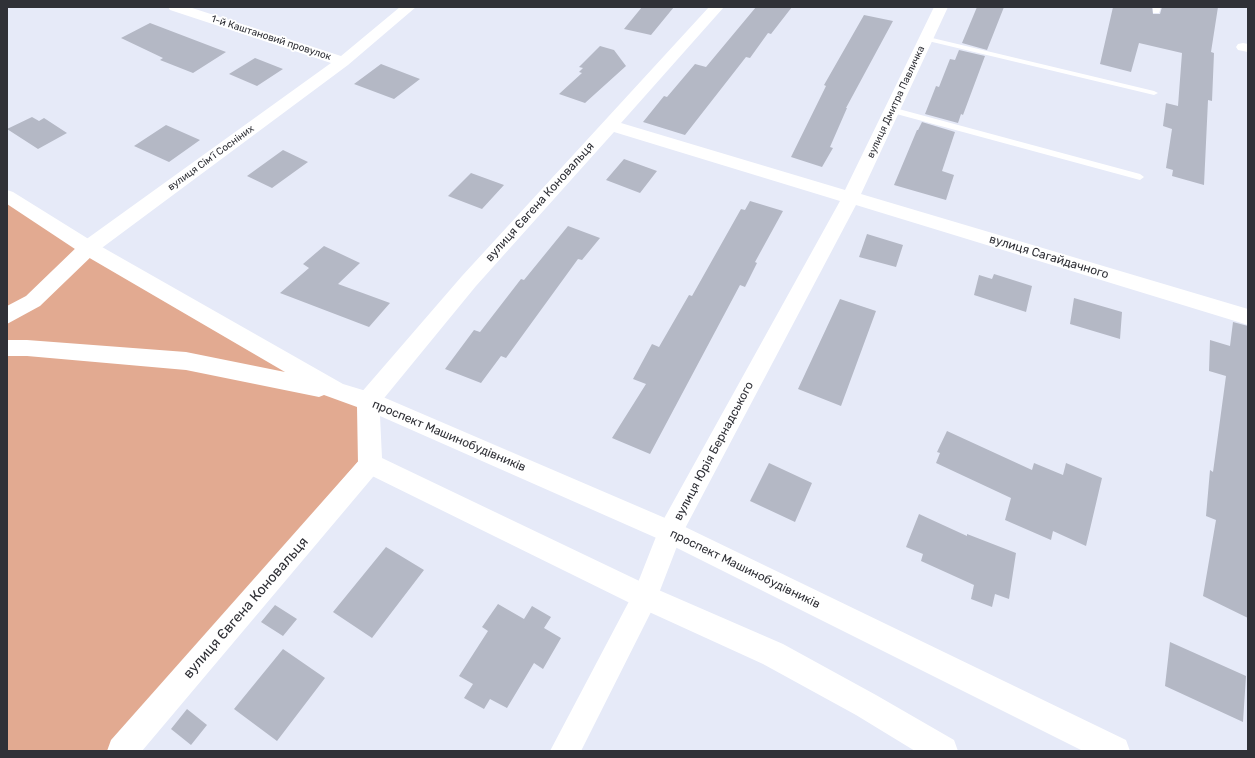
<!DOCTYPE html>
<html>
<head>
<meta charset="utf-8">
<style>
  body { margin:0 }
  #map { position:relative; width:1255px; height:758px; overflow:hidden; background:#e6eaf8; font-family:Rubik,sans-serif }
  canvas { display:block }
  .frame { position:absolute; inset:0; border:8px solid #303137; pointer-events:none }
</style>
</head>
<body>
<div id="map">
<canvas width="1255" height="758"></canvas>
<div class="frame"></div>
</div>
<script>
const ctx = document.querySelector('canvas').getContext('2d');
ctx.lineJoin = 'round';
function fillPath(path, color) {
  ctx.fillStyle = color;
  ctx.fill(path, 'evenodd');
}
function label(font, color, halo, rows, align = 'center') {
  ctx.font = font + ' Rubik,sans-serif';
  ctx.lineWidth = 3.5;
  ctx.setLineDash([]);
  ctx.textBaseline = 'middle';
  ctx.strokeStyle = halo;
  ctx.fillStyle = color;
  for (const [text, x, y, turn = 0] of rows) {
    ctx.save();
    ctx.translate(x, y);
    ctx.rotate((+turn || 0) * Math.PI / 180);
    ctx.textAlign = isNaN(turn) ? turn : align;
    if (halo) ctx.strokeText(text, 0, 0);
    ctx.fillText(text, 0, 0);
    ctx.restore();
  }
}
fillPath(new Path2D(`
  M7 198 364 405 362 457 109 751H7Z`), '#e2aa91');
fillPath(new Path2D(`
  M642 7H674L651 35 624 29Z
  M756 7H792L771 34 768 33 750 58 746 57 685 135 643 122 664 96 667 97 695 64 706 67Z
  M977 7H1004L987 50 962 43Z
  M1113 7H1152L1153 14H1160L1162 7H1218L1211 52 1214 53 1212 101 1208 100 1204 185 1172 176 1173 170 1166 168 1172 129 1163 126 1166 103 1178 106 1182 53 1139 43 1131 72 1100 64Z
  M864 15 893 21 846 108H847L830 147 833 148 822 167 791 157 826 86 824 85Z
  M150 23 226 52 193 73 160 60 163 58 121 38Z
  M600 46 614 50 626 66 585 103 559 94 582 73 579 72 583 68 579 67Z
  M959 50 985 56 963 115 961 114 958 123 925 114 936 86 939 87 950 59 955 60Z
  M255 58 283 69 257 86 229 74Z
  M381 64 420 79 394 99 354 84Z
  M32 117 39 121 44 118 67 133 38 149 7 129Z
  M922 122 955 132 942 171 954 175 946 200 894 185 917 130H918Z
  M166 125 200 140 169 162 134 146Z
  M283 150 308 162 272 188 247 176Z
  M624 159 657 171 640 193 606 180Z
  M471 173 504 185 482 209 448 196Z
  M750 201 783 211 755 262 757 263 745 287 740 285 650 454 612 438 646 384 633 379 652 344 659 347 689 295 692 296 741 209 745 210Z
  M568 226 600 238 582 260 578 259 506 358 501 356 481 383 445 369 474 330 480 332 521 279 524 280Z
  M867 234 903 245 896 267 859 257Z
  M324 246 360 263 338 284 390 303 369 327 280 293 309 268 303 264Z
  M994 274 1032 286 1026 312 974 295 979 275 992 279Z
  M1074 298 1122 312 1120 339 1070 324Z
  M840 299 876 311 841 406 798 389Z
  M1233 322 1248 326V618L1203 596 1216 520 1206 516 1210 470 1213 472 1226 376 1209 371 1210 340 1230 346Z
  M947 431 1032 470 1034 463 1063 475 1066 463 1102 478 1086 546 1053 531 1051 540 1005 520 1011 498 936 463 940 453 937 452Z
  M769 463 812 483 795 522 750 501Z
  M919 514 967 536V534L1016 553 1009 599 995 594 992 607 971 599 974 585 921 561 923 554 906 547Z
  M386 547 424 570 372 638 333 612Z
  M498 604 524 619 532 606 551 617 544 628 561 638 543 669 534 663 507 708 490 699 484 709 464 698 473 684 459 676 488 631 482 627Z
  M275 605 297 619 283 636 261 622Z
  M1170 642 1246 676 1243 722 1165 686Z
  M283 649 325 678 277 741 234 709Z
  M187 709 207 725 191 745 171 729Z`), '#b4b8c5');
fillPath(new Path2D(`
  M1153 7H1161L1159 13H1153Z
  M924 36 1154 91 1158 93 1154 95 924 40Z
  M889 108H895L1140 174 1144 177 1140 180 889 112Z`), '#fff');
fillPath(new Path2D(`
  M168 7H189L341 56 400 7H416L348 65 95 253 40 306 7 324V306L26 296 81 243 331 63 170 10Z
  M709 7H724L621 123 845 190 934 7H948L861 194 1248 309V325L856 205 681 536 654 606 581 751H550L635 590 661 524 840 201 614 132 476 286 376 408 368 410 360 408 357 401 360 394 462 276Z
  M1243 43 1248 44V52L1238 50 1236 47 1238 44Z
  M370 454 378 457 382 464 378 471 142 751H107L111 740 362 457Z`), '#fff');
fillPath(new Path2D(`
  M7 190 13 192 95 243 343 384 376 394 679 524 1126 740 1130 751H1083L661 540 380 416 382 458 654 588 783 644 876 695 954 740 958 751H915L856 715 763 664 636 606 362 471 358 464 357 407 324 395 319 397 186 370 27 356H7V340H27L186 352 285 372 81 253 7 204Z`), '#fff');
label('10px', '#303137', '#fff', [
  ["1-й Каштановий провулок",271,38,18],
  ["вулиця Дмитра Павличка",896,102,-65],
  ["вулиця Сім’ї Сосніних",211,158,-36]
]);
label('12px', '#303137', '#fff', [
  ["вулиця Євгена Коновальця",540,202,-48],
  ["вулиця Сагайдачного",1049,257,17],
  ["проспект Машинобудівників",449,436,23],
  ["вулиця Юрія Бернадського",714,451,-62],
  ["проспект Машинобудівників",745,569,26]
]);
label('14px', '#303137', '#fff', [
  ["вулиця Євгена Коновальця",246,608,-49]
]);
</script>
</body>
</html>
